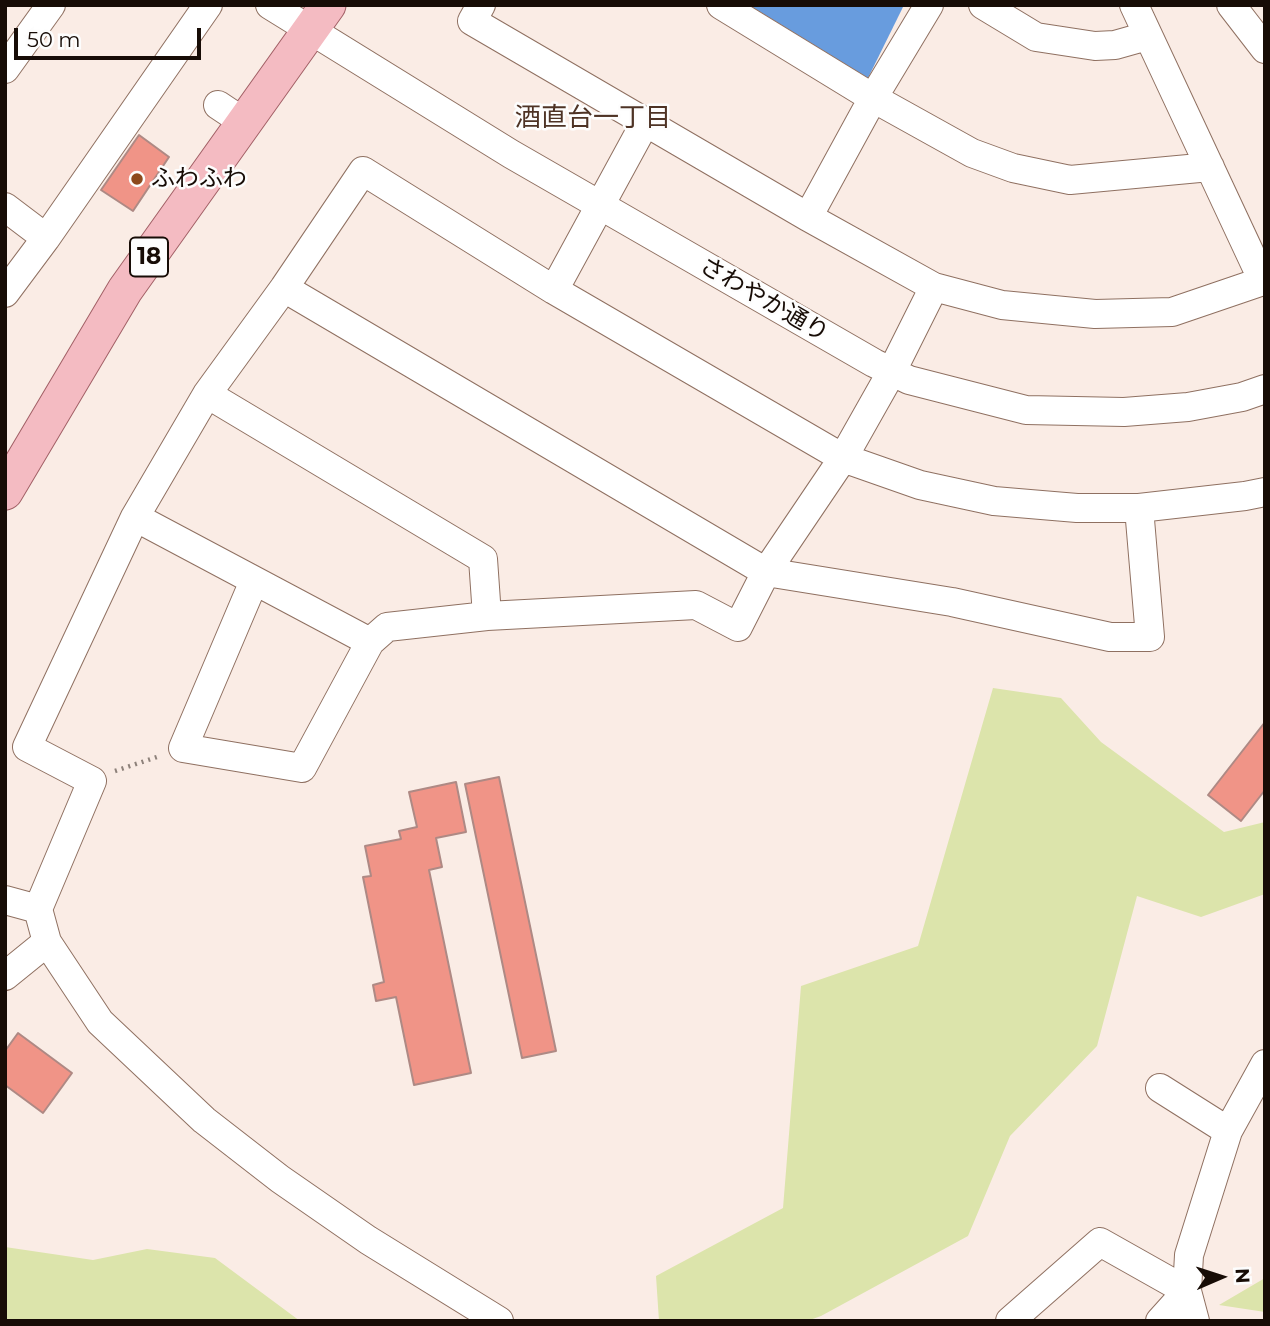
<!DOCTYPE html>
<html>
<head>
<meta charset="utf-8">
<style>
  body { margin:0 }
  #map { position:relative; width:1270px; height:1326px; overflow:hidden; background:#faece5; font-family:Montserrat,sans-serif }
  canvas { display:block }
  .frame { position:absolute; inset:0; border:7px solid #170c06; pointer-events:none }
  .north { position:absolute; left:1186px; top:1242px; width:70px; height:70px; -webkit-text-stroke:5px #fdfdfd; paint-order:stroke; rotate:87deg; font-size:19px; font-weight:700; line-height:28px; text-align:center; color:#170c06 }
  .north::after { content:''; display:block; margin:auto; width:24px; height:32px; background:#170c06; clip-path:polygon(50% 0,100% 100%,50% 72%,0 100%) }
  .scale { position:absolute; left:14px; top:28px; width:187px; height:32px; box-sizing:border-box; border:4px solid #170c06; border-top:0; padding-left:9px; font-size:21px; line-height:24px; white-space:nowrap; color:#170c06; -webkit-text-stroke:5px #fdfdfd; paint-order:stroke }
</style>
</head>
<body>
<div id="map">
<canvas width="1270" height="1326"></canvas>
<div class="frame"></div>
<div class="north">N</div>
<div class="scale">50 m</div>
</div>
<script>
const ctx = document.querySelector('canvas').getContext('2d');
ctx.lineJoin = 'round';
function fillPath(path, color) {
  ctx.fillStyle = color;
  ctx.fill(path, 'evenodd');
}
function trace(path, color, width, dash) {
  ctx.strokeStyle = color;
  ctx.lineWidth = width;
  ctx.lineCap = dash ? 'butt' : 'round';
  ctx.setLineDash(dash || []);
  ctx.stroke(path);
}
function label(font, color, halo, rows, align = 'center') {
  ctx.font = font + ' Montserrat,"Noto Sans JP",sans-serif';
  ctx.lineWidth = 5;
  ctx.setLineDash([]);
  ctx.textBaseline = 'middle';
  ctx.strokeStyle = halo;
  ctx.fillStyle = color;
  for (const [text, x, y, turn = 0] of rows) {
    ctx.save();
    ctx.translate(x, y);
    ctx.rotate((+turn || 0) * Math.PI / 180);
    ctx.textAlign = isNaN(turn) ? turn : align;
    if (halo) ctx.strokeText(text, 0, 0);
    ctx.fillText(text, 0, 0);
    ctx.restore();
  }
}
fillPath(new Path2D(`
  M993 688 1061 698 1101 742 1224 832 1265 822V894L1201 917 1137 896 1097 1046 1010 1136 968 1236 821 1316 807 1321H659L656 1276 783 1208 801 986 918 946Z
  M5 1247 93 1260 147 1249 215 1258 300 1321H5Z
  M1265 1278V1312L1219 1305Z`), '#dce4ab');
fillPath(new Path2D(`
  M749 5H904L868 78Z`), '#689cde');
const building = new Path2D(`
  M139 135 169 157 133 211 101 190Z
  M1265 722V790L1241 821 1208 795Z
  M499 777 556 1051 522 1058 465 784Z
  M456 782 466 832 436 838 442 867 429 870 471 1073 414 1085 396 997 376 1001 373 985 384 982 363 877 371 876 365 846 401 839 399 831 417 827 409 792Z
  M18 1033 72 1073 43 1113 5 1085V1051Z`);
fillPath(building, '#f09487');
trace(building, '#ae8984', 2);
const minor = new Path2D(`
  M270 5 511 154 874 363 909 380 1026 410 1124 412 1188 407 1242 397 1265 389
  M481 5 472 21 808 217 934 287 1002 305 1095 314 1172 312 1263 281 1134 5
  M721 5 873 98 972 153 1013 168 1070 180 1210 167
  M983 5 1036 37 1095 46 1115 45 1147 36
  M1231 5 1265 49
  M5 69 51 5
  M218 105 245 123
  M5 207 46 238 208 5
  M808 217 873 98 929 5
  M284 288 766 572 952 602 1110 637H1150L1139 508
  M554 290 646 121
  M5 293 46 238
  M207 394 483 559 487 616
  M135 517 370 642
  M254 581 183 748 302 768 370 642 387 627 487 616 696 605 738 627 766 572 843 458 891 373 934 287
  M5 900 38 909
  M5 976 47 942
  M1160 1088 1228 1131
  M499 1321 368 1240 280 1179 204 1120 100 1022 47 942 38 909 92 781 27 747 135 517 207 394 284 288 363 171 554 290 843 458 920 485 994 501 1077 508H1139L1245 496 1265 492
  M1010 1321 1100 1242 1187 1291 1160 1321
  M1195 1321 1187 1291 1189 1255 1228 1131 1265 1064`);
const major = new Path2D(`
  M5 492 125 290 328 5`);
trace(minor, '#8f7061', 30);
trace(major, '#a26066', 37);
trace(new Path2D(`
  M115 771 160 756`), '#8d817a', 4.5, [2, 5]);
trace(minor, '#fff', 28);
trace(major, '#f4bbc2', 35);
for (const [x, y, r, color] of [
  [137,179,7,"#8d491c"]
]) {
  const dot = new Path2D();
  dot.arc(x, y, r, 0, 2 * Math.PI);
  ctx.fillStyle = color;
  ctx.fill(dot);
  trace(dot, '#fdfdfd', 2.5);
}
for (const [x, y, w] of [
  [149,257,38]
]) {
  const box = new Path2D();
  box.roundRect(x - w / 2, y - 19.5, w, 39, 5);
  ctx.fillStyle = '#fdfdfd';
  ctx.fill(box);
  trace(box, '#170c06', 2);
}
label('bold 23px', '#170c06', null, [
  ["18",149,257]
]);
label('24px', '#170c06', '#fdfdfd', [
  ["ふわふわ",151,179]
], 'left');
label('24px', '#170c06', '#fdfdfd', [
  ["さわやか通り",764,300,30]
]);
label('26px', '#4e3325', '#fdfdfd', [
  ["酒直台一丁目",593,118]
]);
</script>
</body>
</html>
